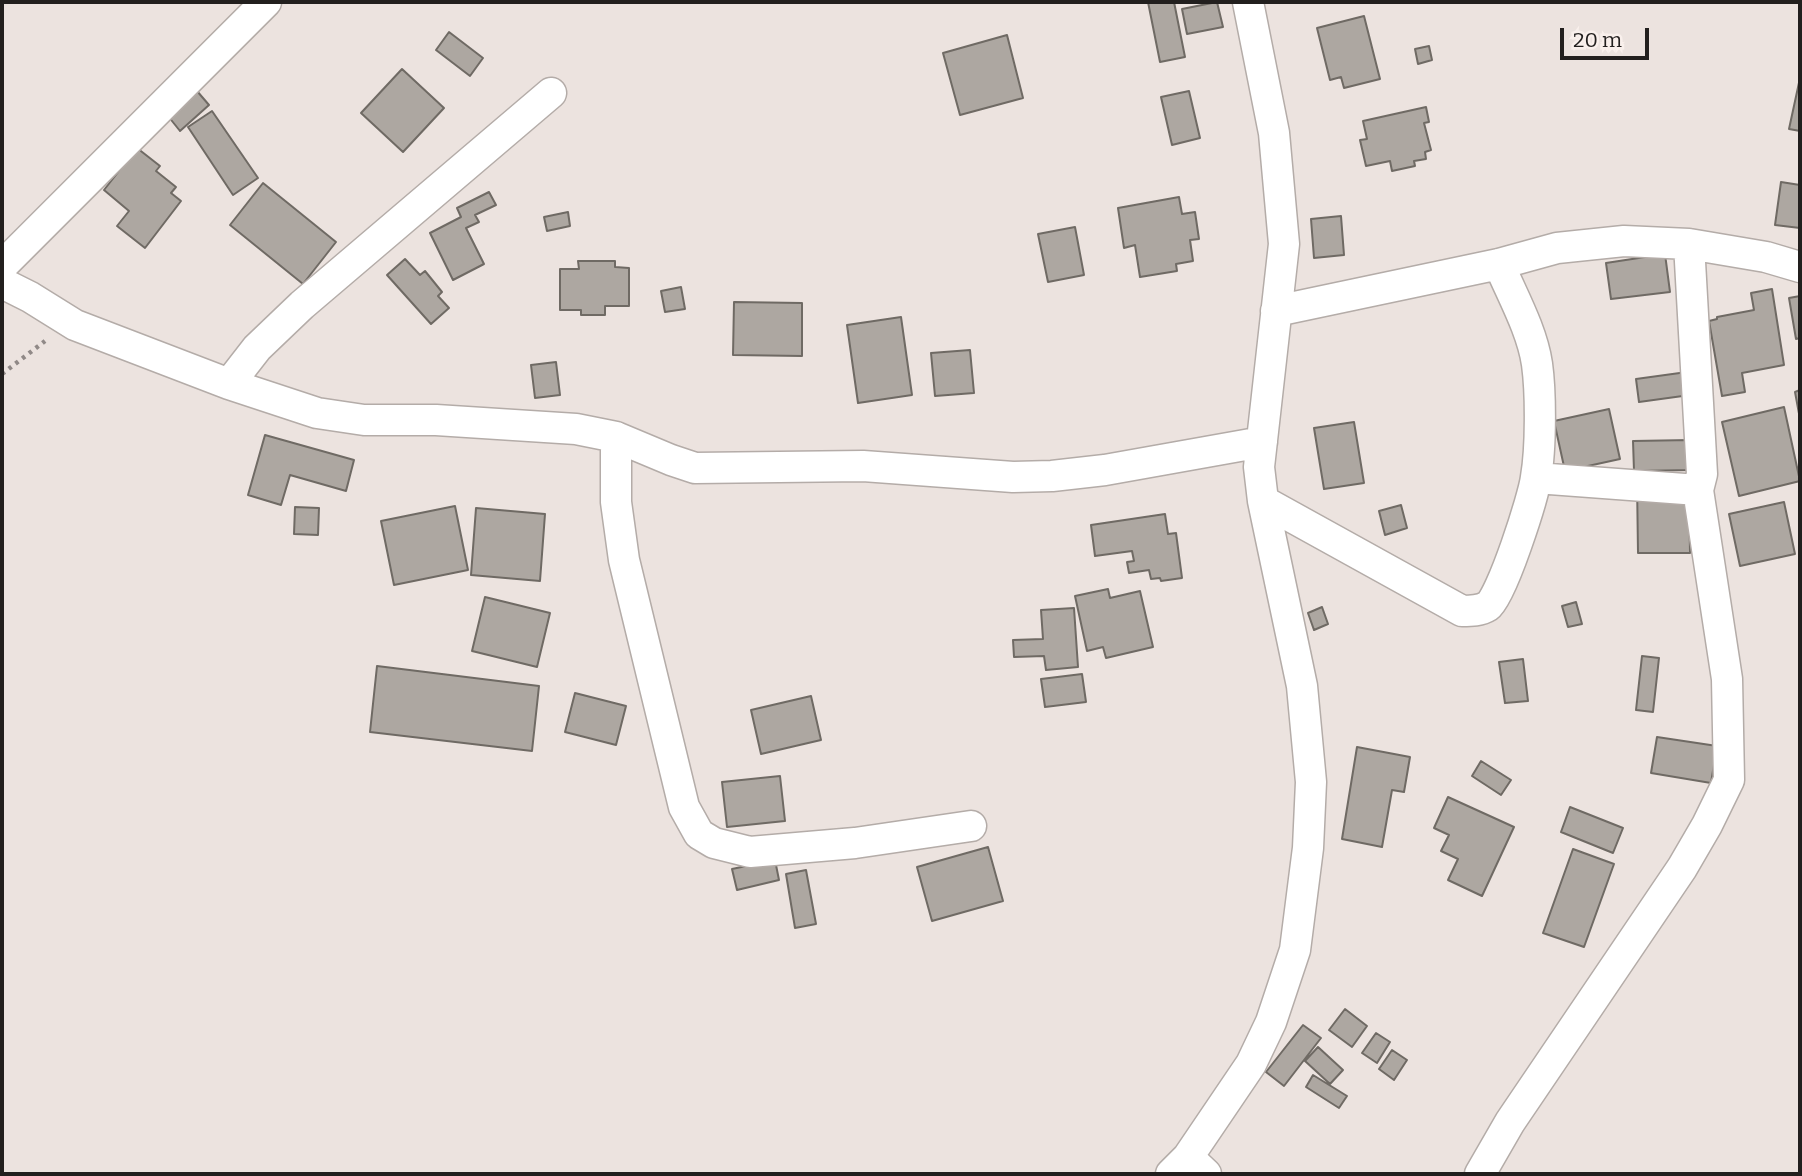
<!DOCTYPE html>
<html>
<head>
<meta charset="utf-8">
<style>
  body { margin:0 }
  #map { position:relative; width:1802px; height:1176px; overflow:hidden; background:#ece3df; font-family:Bitter,serif }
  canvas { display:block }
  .frame { position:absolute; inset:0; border:4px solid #221f1e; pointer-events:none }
  .scale { position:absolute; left:1560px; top:28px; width:89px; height:32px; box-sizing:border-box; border:4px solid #221f1e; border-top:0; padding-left:9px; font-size:21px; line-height:24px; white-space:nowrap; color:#221f1e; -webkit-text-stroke:5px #f9f0ec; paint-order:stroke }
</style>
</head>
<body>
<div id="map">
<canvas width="1802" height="1176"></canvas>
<div class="frame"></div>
<div class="scale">20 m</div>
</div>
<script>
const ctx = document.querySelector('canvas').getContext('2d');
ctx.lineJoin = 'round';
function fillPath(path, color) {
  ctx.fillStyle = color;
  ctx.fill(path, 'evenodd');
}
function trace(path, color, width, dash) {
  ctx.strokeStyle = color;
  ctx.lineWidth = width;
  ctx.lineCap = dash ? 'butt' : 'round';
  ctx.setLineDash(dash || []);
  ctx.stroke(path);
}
const building = new Path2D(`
  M1148 2H1174L1185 57 1160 62Z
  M1217 2 1223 27 1187 34 1182 9Z
  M1364 16 1380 79 1344 88 1341 77 1330 80 1317 28Z
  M449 32 483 58 470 76 436 50Z
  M1007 35 1023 98 960 115 943 53Z
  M1429 46 1432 60 1418 64 1415 49Z
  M402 69 444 108 403 152 361 113Z
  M1800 78V131L1789 129Z
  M197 91 209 105 180 131 168 116Z
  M1189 91 1200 138 1172 145 1161 97Z
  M1426 107 1429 122 1424 123 1431 150 1425 152 1426 159 1414 161 1415 166 1392 171 1390 161 1366 166 1360 140 1367 139 1363 121Z
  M212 111 258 178 233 195 188 127Z
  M137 148 160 166 156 171 176 187 171 193 181 201 145 248 117 226 129 211 104 190Z
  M1781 182 1800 185V228L1775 225Z
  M263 183 336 242 303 284 230 225Z
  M489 192 496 205 475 215 479 222 466 228 484 264 453 280 430 233 461 217 457 208Z
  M1179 197 1182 214 1195 212 1199 239 1190 240 1193 261 1176 264 1177 271 1140 277 1135 245 1124 248 1118 208Z
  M568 212 570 226 547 231 544 217Z
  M1341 216 1344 255 1314 258 1311 219Z
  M1075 227 1084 275 1048 282 1038 234Z
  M1665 254 1670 292 1611 299 1606 263Z
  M405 259 420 275 425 271 442 292 438 296 449 308 431 324 387 275Z
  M578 261H615V267L629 268V306H605V315H581V310H560V269H579Z
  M681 287 685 309 665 312 661 291Z
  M1772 289 1784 365 1742 373 1745 392 1722 396 1709 321 1717 319V317L1754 310 1751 293Z
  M1800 296V338L1796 339 1789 298Z
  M734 302 802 303V356L733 355Z
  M901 317 912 395 858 403 847 325Z
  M970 350 974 393 935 396 931 353Z
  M556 362 560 395 535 398 531 365Z
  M1687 372 1690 395 1639 402 1636 379Z
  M1800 390V419L1795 392Z
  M1784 407 1800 481 1739 496 1722 422Z
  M1609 409 1620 459 1565 471 1554 421Z
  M1354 422 1364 483 1324 489 1314 428Z
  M265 435 354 460 346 491 290 475 281 505 248 495Z
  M1691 440 1692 470 1634 471 1633 441Z
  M1637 481H1689L1690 553H1638Z
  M1784 502 1795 554 1740 566 1729 514Z
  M1401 505 1407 528 1385 535 1379 511Z
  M455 506 468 570 394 585 381 521Z
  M295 507 319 508 318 535 294 534Z
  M476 508 545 514 540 581 471 575Z
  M1165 514 1168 534 1176 533 1182 578 1161 581 1160 578 1151 579 1149 570 1129 573 1127 562 1134 561 1132 551 1095 556 1091 525Z
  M1108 589 1110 598 1140 591 1153 647 1106 658 1103 647 1087 651 1075 596Z
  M485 597 550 613 537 667 472 651Z
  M1576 602 1582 624 1568 627 1562 606Z
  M1322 607 1328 624 1314 630 1308 613Z
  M1074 608 1078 667 1046 670 1044 656 1014 657 1013 640 1043 639 1041 610Z
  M1642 656 1659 658 1653 712 1636 710Z
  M1523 659 1528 701 1505 703 1499 662Z
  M377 666 539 686 532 751 370 732Z
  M1082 674 1086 702 1045 707 1041 679Z
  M575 693 626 706 616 745 565 732Z
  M811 696 821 740 761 754 751 710Z
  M1657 737 1717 746 1711 783 1651 773Z
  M1357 747 1410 757 1404 792 1392 790 1382 847 1342 839Z
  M1481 761 1511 780 1501 795 1472 776Z
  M780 776 785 821 727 827 722 782Z
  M1448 797 1514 827 1482 896 1448 880 1458 859 1441 851 1449 835 1434 828Z
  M1570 807 1623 828 1613 853 1561 832Z
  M988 847 1003 901 932 921 917 867Z
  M1573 849 1614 864 1584 947 1543 933Z
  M775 860 779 880 737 890 732 869Z
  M806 870 816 924 795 928 786 874Z
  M1345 1009 1367 1026 1352 1047 1329 1030Z
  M1303 1025 1321 1038 1284 1086 1266 1072Z
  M1376 1033 1390 1042 1377 1063 1362 1053Z
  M1318 1047 1343 1070 1330 1084 1305 1061Z
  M1392 1050 1407 1060 1394 1080 1379 1069Z
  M1313 1075 1347 1096 1339 1108 1306 1087Z`);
fillPath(building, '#ada7a1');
trace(building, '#6f6a64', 2);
const minor = new Path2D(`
  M2 266 266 2
  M2 283 30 297 75 325 229 384 317 413 364 420H436L576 429 616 437 671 460 695 468 863 466 1013 477 1052 476 1105 470 1262 442
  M1276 311 1499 264 1557 248 1624 241 1689 244 1766 257 1800 267
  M229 384 257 348 302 305 551 93
  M616 437V502L624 560 684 807 699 834 714 843 750 852 855 843 971 826
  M1536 478 1698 490 1702 474 1689 244
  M1263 501 1462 611C1471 611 1480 611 1488 606 1501 598 1534 496 1536 477 1541 448 1541 393 1537 364 1532 330 1512 295 1499 264
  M1188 1157 1206 1174
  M1171 1174 1188 1157 1251 1064 1271 1022 1295 950 1308 848 1311 782 1302 686 1263 501 1259 467 1284 244 1274 133 1248 2
  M1480 1174 1510 1122 1682 868 1707 825 1729 780 1727 679 1698 490`);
trace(minor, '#b4aca8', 33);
trace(new Path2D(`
  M2 374 45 341`), '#908987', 4.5, [3.5, 5]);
trace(minor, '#fff', 30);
</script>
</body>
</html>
